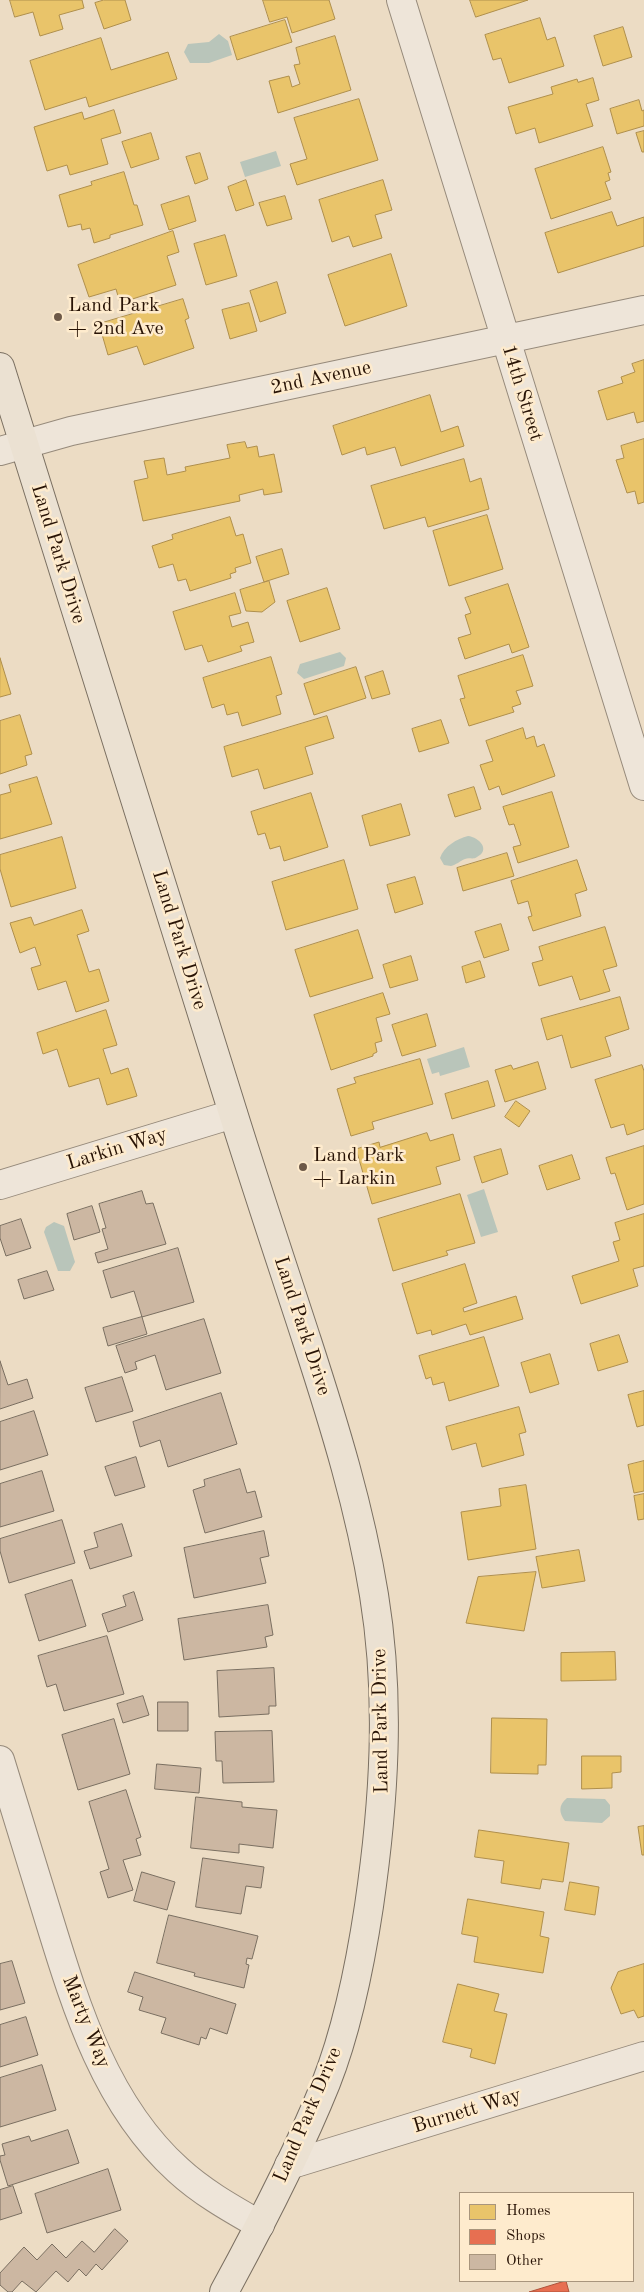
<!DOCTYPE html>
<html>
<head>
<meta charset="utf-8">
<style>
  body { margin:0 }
  #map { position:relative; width:644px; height:2292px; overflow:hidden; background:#ecdcc4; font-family:"Old Standard TT",serif }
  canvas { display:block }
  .legend { position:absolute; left:459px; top:2192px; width:175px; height:90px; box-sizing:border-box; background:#feebcd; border:1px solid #a8957d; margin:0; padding:6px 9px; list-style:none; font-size:15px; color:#281305 }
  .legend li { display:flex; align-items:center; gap:10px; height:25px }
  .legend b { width:25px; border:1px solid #a8957d }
</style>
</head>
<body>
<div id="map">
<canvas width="644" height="2292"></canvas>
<ul class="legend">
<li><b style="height:14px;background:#e9c46a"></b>Homes</li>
<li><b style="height:14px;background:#e76f51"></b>Shops</li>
<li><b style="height:14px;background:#ccb7a2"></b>Other</li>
</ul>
</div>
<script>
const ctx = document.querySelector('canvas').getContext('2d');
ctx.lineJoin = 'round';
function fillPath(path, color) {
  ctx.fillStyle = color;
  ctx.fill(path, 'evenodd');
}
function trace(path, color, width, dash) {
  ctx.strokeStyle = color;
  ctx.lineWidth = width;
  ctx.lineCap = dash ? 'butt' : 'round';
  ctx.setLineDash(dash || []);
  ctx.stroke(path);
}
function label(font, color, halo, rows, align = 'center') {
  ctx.font = font + ' "Old Standard TT",serif';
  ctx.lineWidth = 5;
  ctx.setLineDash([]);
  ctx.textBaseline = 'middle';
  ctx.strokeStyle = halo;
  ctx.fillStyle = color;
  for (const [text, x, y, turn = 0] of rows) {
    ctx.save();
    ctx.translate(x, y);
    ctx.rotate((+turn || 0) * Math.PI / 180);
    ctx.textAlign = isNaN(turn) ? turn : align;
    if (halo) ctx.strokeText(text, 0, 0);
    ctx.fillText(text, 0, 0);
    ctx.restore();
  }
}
fillPath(new Path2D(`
  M219 34 228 41 232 55 209 63H190L184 52 188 44 209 42Z
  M276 151 281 166 245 177 240 162Z
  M340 652 346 658 344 666 304 679 297 673 300 664Z
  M468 836C479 837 491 850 477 857 473 860 469 857 465 859 460 861 456 865 451 866L444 865 440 858C444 846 457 839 468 836Z
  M464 1047 470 1067 440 1076 439 1072 432 1074 427 1059Z
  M484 1189 498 1232 481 1237 467 1195Z
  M54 1222 64 1226 75 1262 70 1271H58L44 1232 46 1227Z
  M567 1798 605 1799 610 1805V1816L602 1823 565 1821C559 1813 558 1805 567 1798Z`), '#b9c5ba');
const homes = new Path2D(`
  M10 0H82L84 8 59 15 63 29 40 36 33 12 15 17Z
  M104 0H125L131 20 104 29 95 3Z
  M263 0H329L335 19 292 33 287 17 270 22Z
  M470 0H528L476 17Z
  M540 18 547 40 555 37 564 66 509 83 501 58 493 60 485 35Z
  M285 20 292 42 237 60 230 37Z
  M623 27 632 57 603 66 594 36Z
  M335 36 351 90 278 113 269 81 289 76 292 87 300 84 294 65 300 64 296 48Z
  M101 38 111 70 168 52 177 79 89 107 86 97 45 110 30 61Z
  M593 78 599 100 586 104 593 126 539 143 535 128 516 134 508 107 553 94 551 87 577 79 578 82Z
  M359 99 378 160 297 185 290 164 307 159 294 118Z
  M639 100 642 111 644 110V126L617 134 610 109Z
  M114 110 121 133 101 139 108 164 70 175 67 165 47 171 34 127 82 112 84 119Z
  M644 131V152H642L636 133Z
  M151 133 159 159 131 168 122 142Z
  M603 147 611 172 608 173 610 180 605 182 611 199 551 219 535 169Z
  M200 153 208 179 195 184 186 157Z
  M124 172 134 205H137L143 225 110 235V238L94 243 90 228 82 230 81 224 68 227 59 195 92 185 91 182Z
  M246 180 254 205 236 211 228 187Z
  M383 180 392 210 375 215 382 238 353 247 349 236 332 242 319 200Z
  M189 196 196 221 169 230 161 205Z
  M285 196 292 219 267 226 259 203Z
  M612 212 617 226 644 217V246L558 273 545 233Z
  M173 231 179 252 167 256 176 285 120 303 116 289 89 297 78 265Z
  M225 235 237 276 206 285 194 244Z
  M391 254 407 306 345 326 328 275Z
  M277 282 286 313 260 322 250 291Z
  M183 299 189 318 185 320 194 348 144 365 137 346 108 355 99 324Z
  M249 303 257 331 230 339 222 310Z
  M644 360V421L637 423 634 412 607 420 598 391 623 383 621 377 635 372 632 364Z
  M430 395 441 432 458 426 464 446 401 466 395 447 367 455 365 447 342 455 333 426Z
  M644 439V502L638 504 635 491 627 493 616 460 624 458 621 446Z
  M245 442 247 448 257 446 259 457 274 454 282 492 264 495 263 489 239 495 240 501 143 521 134 481 148 478 144 461 164 458 167 475 186 471 185 467 230 458 227 445Z
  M464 459 470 482 481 478 489 509 428 527 425 517 384 529 371 486Z
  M487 515 503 569 449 586 433 531Z
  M230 517 236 536 243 534 251 563 235 568 236 572 230 574 231 578 190 591 186 579 178 581 173 564 159 568 152 546 173 539 172 535Z
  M282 549 289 574 264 582 256 557Z
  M269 581 275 602 262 612 246 611 240 590Z
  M508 584 529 647 512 653 509 644 465 659 458 638 471 634 465 615 471 613 465 598Z
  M327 588 340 629 300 642 287 601Z
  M235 593 241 613 229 616 232 627 248 622 254 642 240 646 242 651 208 662 202 645 185 650 173 612Z
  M523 655 533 686 516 691 521 704 512 707 514 712 469 726 460 699 465 698 458 676Z
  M271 657 282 694 276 696 281 714 242 726 238 712 227 715 224 704 212 708 203 678Z
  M0 658 11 694 0 697Z
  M356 667 366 698 314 715 304 684Z
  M383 671 390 694 372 699 365 677Z
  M20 715 32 754 25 756 27 765 0 774V721Z
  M327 716 334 738 305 747 313 774 264 789 258 769 232 777 224 747Z
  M441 720 449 743 419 752 412 729Z
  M523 728 526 739 534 736 537 747 544 744 555 776 502 795 499 786 489 790 480 765 493 761 486 741Z
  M37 777 52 824 0 839V795L11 792 9 785Z
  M474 787 481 809 455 817 448 795Z
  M552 792 569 847 518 863 513 847 521 845 514 824 509 825 503 807Z
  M311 793 328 847 284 861 280 846 270 849 265 833 258 835 251 812Z
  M401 804 410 835 370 846 362 816Z
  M62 837 76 888 11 907 0 869V855Z
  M507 853 514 876 463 891 457 868Z
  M344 860 358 909 286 930 272 882Z
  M577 860 587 890 575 894 581 916 533 931 528 917 532 916 528 901 518 904 511 881Z
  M415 877 423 904 395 913 387 885Z
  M82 910 89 931 77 935 89 972 99 969 109 1001 76 1012 66 981 38 990 31 968 41 965 35 947 20 953 10 923 31 917 34 925Z
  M501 924 509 950 484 958 475 932Z
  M605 927 617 966 603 970 610 991 580 1000 572 976 539 986 532 963 543 960 539 947Z
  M358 930 373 978 310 997 295 950Z
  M411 956 418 980 390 988 383 965Z
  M480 961 485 977 466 983 462 967Z
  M383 993 390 1014 376 1018 382 1041 375 1043 377 1052 373 1054V1056L331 1070 314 1015Z
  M620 997 629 1029 605 1037 611 1056 571 1068 562 1035 547 1040 541 1019Z
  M106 1010 117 1045 103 1049 111 1074 128 1068 137 1096 107 1105 99 1078 69 1087 57 1049 43 1054 37 1033Z
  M427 1014 436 1046 402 1056 392 1025Z
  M420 1059 433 1104 372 1122 374 1129 351 1136 337 1089 356 1083 354 1078Z
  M538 1062 546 1089 505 1102 495 1070 511 1065 513 1069Z
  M642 1065 644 1071V1129L627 1135 624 1124 611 1128 595 1080Z
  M488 1081 495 1106 452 1119 445 1094Z
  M516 1101 530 1111 519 1127 505 1117Z
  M427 1133 430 1141 453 1134 460 1160 436 1167 441 1184 372 1204 356 1149 379 1142 380 1147Z
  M644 1146V1204L627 1210 615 1173 611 1174 606 1158Z
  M501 1149 508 1174 482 1183 474 1157Z
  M572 1155 580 1179 547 1190 539 1166Z
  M460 1194 475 1243 446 1251 448 1255 393 1271 378 1219Z
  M644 1214V1266L633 1269 638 1286 581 1304 572 1276 619 1261 613 1242 620 1240 615 1223Z
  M465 1264 477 1303 463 1308 464 1312 516 1296 523 1319 470 1335 466 1324 432 1335 431 1330 417 1334 402 1284Z
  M619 1335 628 1362 598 1371 590 1344Z
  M484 1337 499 1386 449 1401 444 1382 433 1385 431 1377 426 1379 419 1356Z
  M550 1354 559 1384 530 1393 521 1363Z
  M644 1391V1425L637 1427 628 1395Z
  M519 1407 526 1432 519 1434 524 1455 482 1467 476 1443 452 1450 446 1427Z
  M644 1461V1491L634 1493 628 1465Z
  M526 1485 536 1549 468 1560 461 1512 501 1506 499 1489Z
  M644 1494V1519L638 1520 634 1496Z
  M579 1550 585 1581 542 1588 536 1557Z
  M536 1572 524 1631 466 1623 478 1577Z
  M615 1652 616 1680 561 1681V1653Z
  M492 1718 547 1719 546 1765H538V1774L491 1773Z
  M582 1756H621V1772L612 1773V1788L582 1789Z
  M644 1826V1855H642L638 1827Z
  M479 1830 569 1843 563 1882 542 1879 540 1889 501 1883 504 1861 475 1857Z
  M570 1882 599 1887 595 1915 565 1910Z
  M468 1899 544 1912 540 1936 549 1938 543 1973 474 1962 478 1937 462 1934Z
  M644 1964V2016L638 2018 634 2010 621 2014 611 1988 618 1972Z
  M458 1984 499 1994 494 2011 507 2014 495 2064 470 2057 472 2049 443 2042Z`);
fillPath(homes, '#e9c46a');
trace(homes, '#af8f4c', 1);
const shops = new Path2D(`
  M566 2281 569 2292H529L565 2281Z`);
fillPath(shops, '#e76f51');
trace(shops, '#ae533a', 1);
const building = new Path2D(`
  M142 1191 146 1204 153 1203 166 1244 98 1263 95 1253 108 1249 102 1229 106 1228 99 1204Z
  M92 1206 100 1232 74 1240 67 1214Z
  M21 1219 31 1248 6 1256 0 1238V1226Z
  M178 1248 194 1302 142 1317 134 1291 111 1298 103 1271Z
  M47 1271 54 1290 24 1299 18 1280Z
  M142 1317 147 1334 108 1346 103 1328Z
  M204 1319 221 1373 166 1390 155 1355 135 1362 137 1369 125 1373 116 1346Z
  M0 1361 8 1385 27 1379 33 1398 0 1409Z
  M122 1377 133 1411 96 1422 85 1388Z
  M221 1393 237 1444 168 1467 160 1440 140 1447 133 1422Z
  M34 1411 48 1455 0 1470V1422Z
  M136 1457 145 1487 115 1496 105 1467Z
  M240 1469 247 1493 255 1491 262 1517 205 1533 193 1490 205 1486 204 1480Z
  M42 1471 54 1511 0 1527V1484Z
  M62 1520 75 1563 9 1583 0 1551V1539Z
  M122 1524 132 1556 90 1569 84 1551 98 1547 94 1533Z
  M264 1531 269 1556 260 1558 266 1583 194 1598 184 1548Z
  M72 1580 86 1626 39 1641 25 1595Z
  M134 1592 143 1620 108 1632 102 1614 126 1606 123 1596Z
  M268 1605 273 1635 265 1637 267 1647 184 1660 178 1619Z
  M107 1636 124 1694 64 1711 56 1684 47 1687 38 1656Z
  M274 1668 276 1706H269V1714L219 1717 217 1671Z
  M143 1696 149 1715 123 1723 117 1704Z
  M158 1702H188V1731H158Z
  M114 1719 130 1774 78 1790 62 1735Z
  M272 1731 274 1782 223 1783 222 1761H216L215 1732Z
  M157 1764 201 1768 199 1793 155 1789Z
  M126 1790 141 1837 136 1839 141 1855 123 1860 133 1890 108 1898 100 1872 109 1869 89 1802Z
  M196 1797 242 1802V1807L277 1810 273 1848 239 1844V1853L191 1848Z
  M203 1858 264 1867 261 1888 246 1886 241 1914 196 1907Z
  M142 1872 175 1882 167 1910 134 1901Z
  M169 1915 258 1936 252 1959 247 1958 246 1964 249 1965 244 1988 194 1976 195 1973 157 1963Z
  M12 1961 25 2003 0 2010V1964Z
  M135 1972 236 2004 227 2034 210 2028 206 2039 201 2037 199 2045 161 2033 166 2018 139 2010 143 1997 128 1992Z
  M26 2017 38 2055 0 2067V2025Z
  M42 2065 56 2110 0 2127V2078Z
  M68 2130 79 2163 8 2186 0 2160V2156L5 2155 2 2144 29 2136 31 2141Z
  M108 2169 121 2210 47 2233 35 2194Z
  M13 2186 22 2213 0 2220V2190Z
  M115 2229 128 2241 102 2270 96 2264 86 2276 79 2269 68 2282 56 2271 36 2292 22 2281 12 2292H8L0 2285V2273L24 2247 37 2260 52 2244 66 2258 82 2241 94 2252Z`);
fillPath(building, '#ccb7a2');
trace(building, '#7a6f61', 1);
const minor = new Path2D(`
  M401 0 644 786
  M0 451 71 431 644 310
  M0 1185 233 1114
  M0 1760C16 1812 32 1864 48 1916 76 2007 105 2104 178 2170 203 2193 232 2209 260 2225
  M289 2165 644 2056`);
const major = new Path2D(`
  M0 367C75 612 153 856 229 1100 254 1181 281 1261 307 1341 334 1424 360 1508 374 1595 391 1699 384 1803 369 1906 360 1966 348 2027 326 2083 297 2155 261 2224 224 2292`);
trace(minor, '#968a7b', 30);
trace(major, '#7a6f61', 30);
trace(minor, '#eee5d9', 28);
trace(major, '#ebe1d2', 28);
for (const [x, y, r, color] of [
  [58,317,5,"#6d5948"],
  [303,1167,5,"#6d5948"]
]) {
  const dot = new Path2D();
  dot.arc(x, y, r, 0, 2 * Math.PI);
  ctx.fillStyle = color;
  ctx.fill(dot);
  trace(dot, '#feebcd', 2);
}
label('20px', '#281305', '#feebcd', [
  ["Land Park",68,306],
  ["+ 2nd Ave",68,329],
  ["Land Park",313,1156],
  ["+ Larkin",313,1179]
], 'left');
label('20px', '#281305', '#feebcd', [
  ["2nd Avenue",321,378,-12],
  ["14th Street",522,393,73],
  ["Land Park Drive",58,554,73],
  ["Land Park Drive",179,940,73],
  ["Larkin Way",117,1149,-17],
  ["Land Park Drive",302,1326,72],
  ["Land Park Drive",381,1721,-91],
  ["Marty Way",86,2022,68],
  ["Burnett Way",467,2111,-17],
  ["Land Park Drive",308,2115,-67]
]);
</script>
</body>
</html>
